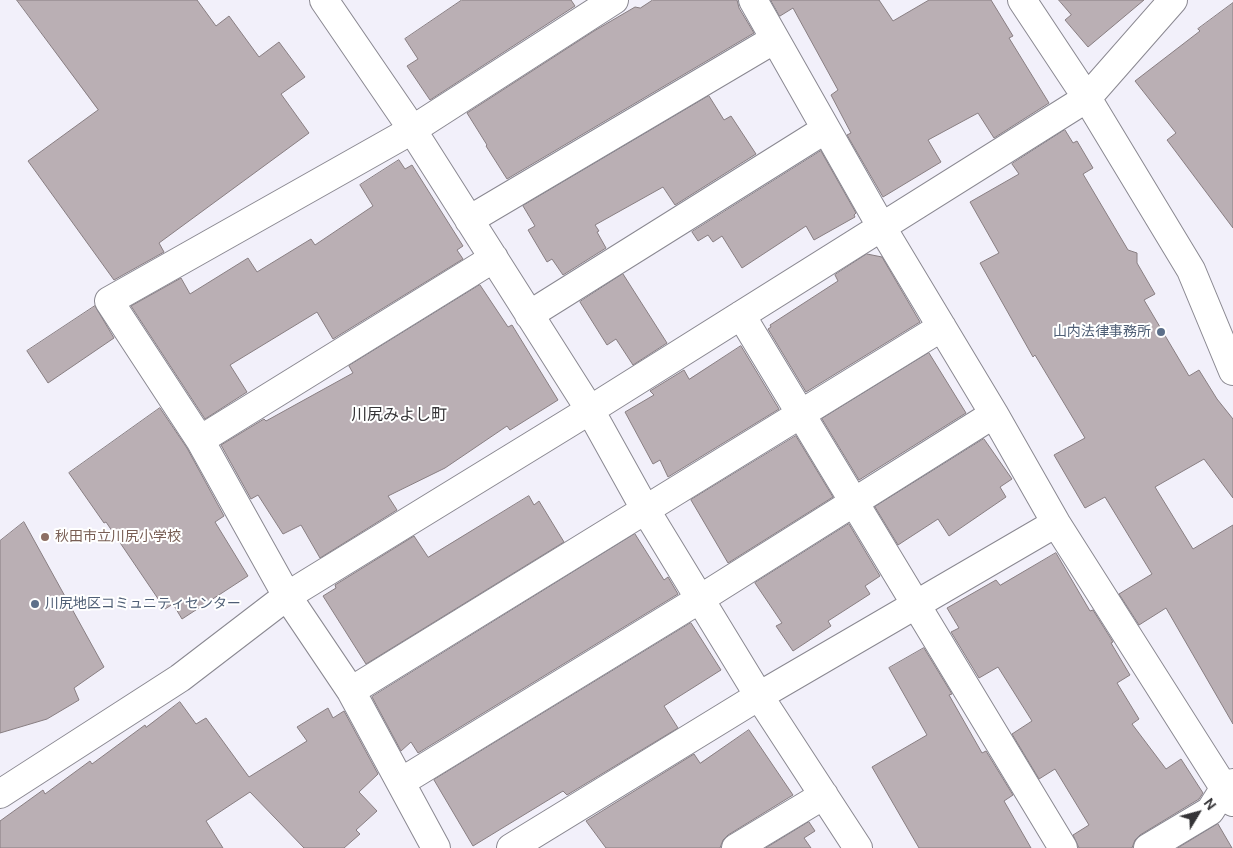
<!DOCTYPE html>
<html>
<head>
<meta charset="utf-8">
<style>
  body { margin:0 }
  #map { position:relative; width:1233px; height:848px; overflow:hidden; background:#f2f0fa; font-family:"DM Sans",sans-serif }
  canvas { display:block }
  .north { position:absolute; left:1173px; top:788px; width:50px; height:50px; -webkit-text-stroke:4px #fff; paint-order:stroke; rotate:53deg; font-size:14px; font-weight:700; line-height:20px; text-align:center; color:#353437 }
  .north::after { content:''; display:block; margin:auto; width:18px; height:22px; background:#353437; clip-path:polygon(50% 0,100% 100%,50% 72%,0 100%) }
</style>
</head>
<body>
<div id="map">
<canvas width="1233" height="848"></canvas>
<div class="north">N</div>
</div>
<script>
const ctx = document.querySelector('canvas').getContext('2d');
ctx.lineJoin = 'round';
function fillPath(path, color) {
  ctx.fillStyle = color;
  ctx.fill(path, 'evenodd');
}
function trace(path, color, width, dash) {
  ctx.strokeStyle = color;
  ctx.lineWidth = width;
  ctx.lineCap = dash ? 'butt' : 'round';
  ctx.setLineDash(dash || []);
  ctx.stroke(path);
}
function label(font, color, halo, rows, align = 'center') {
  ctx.font = font + ' "DM Sans","Noto Sans JP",sans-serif';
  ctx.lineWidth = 4;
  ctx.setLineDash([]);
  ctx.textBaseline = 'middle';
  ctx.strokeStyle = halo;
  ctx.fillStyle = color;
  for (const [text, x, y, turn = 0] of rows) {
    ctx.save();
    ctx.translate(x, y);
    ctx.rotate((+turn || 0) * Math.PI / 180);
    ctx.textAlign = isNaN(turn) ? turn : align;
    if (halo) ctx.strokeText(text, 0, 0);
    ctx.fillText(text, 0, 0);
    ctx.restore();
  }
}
const building = new Path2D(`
  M17 0H197L216 26 229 16 259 57 279 42 305 77 281 94 309 133 159 243 164 252 114 280 28 161 98 110Z
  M462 0H571L575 6 430 100 407 66 418 59 405 39Z
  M653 0H737L739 8 754 33 507 179 486 146 487 145 467 113 594 31 635 7 640 8Z
  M771 0H879L893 21 929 0H991L1013 36 1009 38 1049 103 994 138 978 113 928 140 941 162 883 197 847 135 851 133 831 95 838 90 793 8 780 16Z
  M1059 0H1144L1088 47 1065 20 1071 15Z
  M1233 3V228L1167 140 1176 133 1135 81 1200 31 1198 29Z
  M709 96 724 120 731 116 756 154 675 205 663 187 595 225 599 231 597 232 606 248 563 275 552 259 547 262 528 230 535 226 523 206Z
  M1065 130 1073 143 1077 141 1093 168 1083 174 1128 250 1137 253V263L1155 294 1144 300 1189 376 1199 370 1217 399 1233 419V498L1204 459 1155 487 1193 549 1233 525V724L1166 608 1139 625 1119 594 1152 574 1105 497 1085 508 1054 455 1085 438 1035 355 1033 357 980 263 999 253 970 202 1019 174 1012 164Z
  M821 151 856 213 854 215 855 217 814 240 806 226 742 268 722 236 713 242 708 235 698 241 692 232Z
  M399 160 405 169 412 165 463 246 457 250 463 259 333 339 317 312 230 365 247 392 205 419 131 306 181 278 190 294 248 258 257 272 311 239 315 245 373 206 360 185Z
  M867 254 882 257 920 322 806 392 768 329 771 327 770 325 838 281 835 275Z
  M623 274 667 343 633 365 616 339 607 345 580 302Z
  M480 285 508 327 512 325 558 400 510 430 507 426 445 468 388 496 397 510 320 558 301 525 283 534 258 495 251 499 221 445 264 419 266 421 353 373 349 366Z
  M95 306 114 338 48 383 27 351Z
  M741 346 779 409 668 477 660 460 653 464 625 412 654 395 650 391 684 370 689 379Z
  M929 353 966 413 859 480 822 419Z
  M160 408 187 448 224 516 215 522 248 576 182 619 173 604 165 609 106 522 104 523 69 473Z
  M796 436 833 497 728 563 691 500Z
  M984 439 1012 479 1000 487 1006 497 949 536 938 519 898 545 875 507Z
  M529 496 534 505 539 501 564 542 366 664 323 596 336 588 335 585 414 536 428 557Z
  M24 522 104 667 74 688 79 700 47 719 0 733V541Z
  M849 524 880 576 865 586 870 594 828 621 831 626 793 651 776 626 782 623 755 583Z
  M635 534 664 580 668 577 678 594 418 753 411 742 401 751 372 697Z
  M1056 553 1090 611 1093 610 1113 642 1111 643 1130 675 1117 683 1139 719 1132 724 1166 769 1181 759 1203 793 1199 799 1140 835 1135 840 1132 848H1079L1073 835 1089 825 1055 769 1039 779 1012 734 1032 721 998 667 979 678 951 632 959 628 947 608 996 580 1000 585Z
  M691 623 721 670 664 706 678 728 567 795 563 791 473 846 434 780Z
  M924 648 952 694 949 695 982 753 986 751 1013 795 1004 801 1031 848H919L872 767 927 735 889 668Z
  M180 702 196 724 206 718 249 777 307 741 297 727 328 708 333 718 344 711 378 774 359 792 377 811 356 830 360 834 344 848H304L250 792 206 821 223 848H0V821L43 790 45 794 90 761 92 764 145 725 146 727Z
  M749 730 793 795 728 835 723 840 720 848H606L586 821 694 754 700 763Z
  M809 822 815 831 804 838 811 848H766Z
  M1218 824 1232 848H1178Z`);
fillPath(building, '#baafb4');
trace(building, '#887e82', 1);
const minor = new Path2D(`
  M324 0 404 117 590 410 645 509 759 696 858 848
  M753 0 881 226 994 414 1056 523 1233 802
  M1022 0 1087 98 1191 270 1233 371
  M469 220 775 39
  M529 315 826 129
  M741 315 1063 848
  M200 440 494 258
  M351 691 942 327
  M401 782 700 599 994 414
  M0 794 180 678 287 596 590 410 1087 98 1173 0
  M436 848 351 691 287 596 200 440 109 301 412 130 614 0
  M511 848 759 696 1056 523
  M736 848 824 795
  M1148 848 1210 811 1224 789 1233 783`);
trace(minor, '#8a8891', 30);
trace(minor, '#fff', 28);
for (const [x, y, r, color] of [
  [1161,332,5,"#5c6f8a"],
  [45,537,5,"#8d6e63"],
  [35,604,5,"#5c6f8a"]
]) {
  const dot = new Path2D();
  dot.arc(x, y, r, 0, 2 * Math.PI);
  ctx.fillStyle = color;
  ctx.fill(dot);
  trace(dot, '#fff', 2);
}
label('14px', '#4e5e75', '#fff', [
  ["山内法律事務所",1151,332],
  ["川尻地区コミュニティセンター",45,604,"left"]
], 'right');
label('14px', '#785e54', '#fff', [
  ["秋田市立川尻小学校",55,537]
], 'left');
label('16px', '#353437', '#fff', [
  ["川尻みよし町",399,416]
]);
</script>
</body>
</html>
